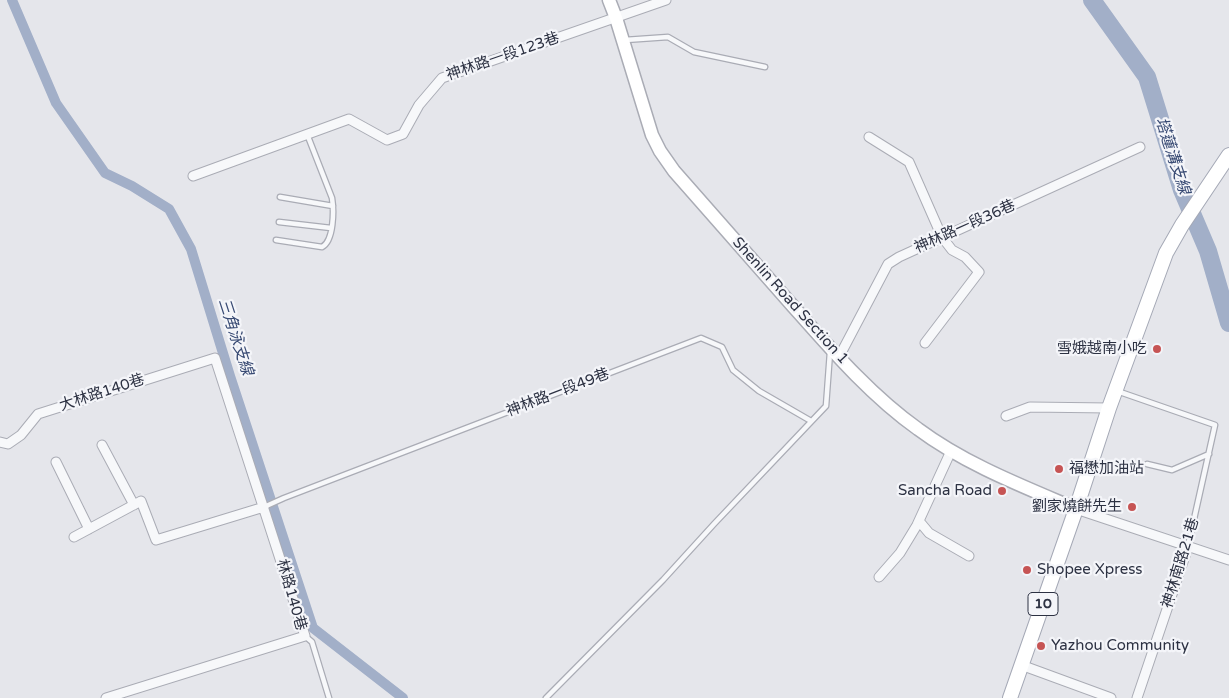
<!DOCTYPE html>
<html>
<head>
<meta charset="utf-8">
<style>
  body { margin:0 }
  canvas { display:block; background:#e5e6eb }
</style>
</head>
<body>
<canvas width="1229" height="698"></canvas>
<script>
const ctx = document.querySelector('canvas').getContext('2d');
ctx.lineJoin = 'round';
function trace(path, color, width, dash) {
  ctx.strokeStyle = color;
  ctx.lineWidth = width;
  ctx.lineCap = dash ? 'butt' : 'round';
  ctx.setLineDash(dash || []);
  ctx.stroke(path);
}
function label(font, color, halo, rows, align = 'center') {
  ctx.font = font + ' "Varela Round","Noto Sans TC",sans-serif';
  ctx.lineWidth = 4.5;
  ctx.setLineDash([]);
  ctx.textBaseline = 'middle';
  ctx.strokeStyle = halo;
  ctx.fillStyle = color;
  for (const [text, x, y, turn = 0] of rows) {
    ctx.save();
    ctx.translate(x, y);
    ctx.rotate((+turn || 0) * Math.PI / 180);
    ctx.textAlign = isNaN(turn) ? turn : align;
    if (halo) ctx.strokeText(text, 0, 0);
    ctx.fillText(text, 0, 0);
    ctx.restore();
  }
}
trace(new Path2D(`
  M12 0 56 103 105 173 132 186 169 209 191 249 230 376 313 628 403 698`), '#a2afc8', 10);
trace(new Path2D(`
  M1092 0 1147 77 1182 190 1208 251 1229 323`), '#a2afc8', 18);
const lane = new Path2D(`
  M625 40 668 37 694 52 765 67
  M280 197 333 206
  M279 222 331 228
  M276 240 322 247C334 241 334 210 332 198L307 134
  M1117 391 1215 425 1188 546
  M1147 464 1172 470 1209 454
  M264 507 284 498 701 338 722 347 733 370 759 391 811 421
  M305 636 312 642 329 698
  M546 698 663 580 714 524 826 406 830 352`);
const street = new Path2D(`
  M869 137 909 162 942 237 952 250 965 257 979 272 925 343
  M193 176 349 119 387 140 403 134 419 105 442 78 666 0
  M839 357 888 264 899 257 1140 147
  M1006 416 1030 407 1109 408
  M0 442 8 444 21 435 38 414 215 358 305 636 106 698
  M102 445 134 505
  M56 462 89 529
  M1076 509 1229 560
  M919 521 929 533 969 556
  M74 537 141 501 156 540 264 507
  M879 577 900 553 917 525 951 451
  M1021 665 1111 698
  M1137 698 1188 547`);
const secondary = new Path2D(`
  M609 0 616 18 652 135 660 151 674 171C713 215 752 260 791 304 830 348 870 395 918 429 965 464 1022 486 1076 509`);
const primary = new Path2D(`
  M1010 698 1076 509 1109 408 1166 253 1182 225 1229 155`);
trace(lane, '#aaacb5', 7);
trace(street, '#aaacb5', 11);
trace(secondary, '#aaacb5', 15);
trace(primary, '#a5a9b6', 16);
trace(lane, '#f7f8fa', 4.5);
trace(street, '#f7f8fa', 9);
trace(secondary, '#fff', 12);
trace(primary, '#fff', 14);
for (const [x, y, r, color] of [
  [1157,349,5,"#c65454"],
  [1059,469,5,"#c65454"],
  [1002,491,5,"#c65454"],
  [1132,507,5,"#c65454"],
  [1027,570,5,"#c65454"],
  [1041,646,5,"#c65454"]
]) {
  const dot = new Path2D();
  dot.arc(x, y, r, 0, 2 * Math.PI);
  ctx.fillStyle = color;
  ctx.fill(dot);
  trace(dot, '#f4f5f9', 2);
}
for (const [x, y, w] of [
  [1043,604,30]
]) {
  const box = new Path2D();
  box.roundRect(x - w / 2, y - 11.5, w, 23, 4);
  ctx.fillStyle = '#f4f5f9';
  ctx.fill(box);
  trace(box, '#2d3243', 1);
}
label('bold 14px', '#2d3243', null, [
  ["10",1043,604]
]);
label('15px', '#2d3243', '#f4f5f9', [
  ["神林路一段123巷",503,57,-19],
  ["神林路一段36巷",965,227,-24],
  ["Shenlin Road Section 1",790,301,48],
  ["大林路140巷",102,393,-18],
  ["神林路一段49巷",558,393,-21],
  ["神林南路21巷",1181,563,-73],
  ["林路140巷",291,595,74]
]);
label('15px', '#2d3243', '#f4f5f9', [
  ["雪娥越南小吃",1147,349],
  ["福懋加油站",1069,469,"left"],
  ["Sancha Road",992,491],
  ["劉家燒餅先生",1122,507],
  ["Shopee Xpress",1037,570,"left"],
  ["Yazhou Community",1051,646,"left"]
], 'right');
label('italic 16px', '#394b74', '#f4f5f9', [
  ["塔蓮溝支線",1172,156,72],
  ["三角泳支線",235,337,72]
]);
</script>
</body>
</html>
